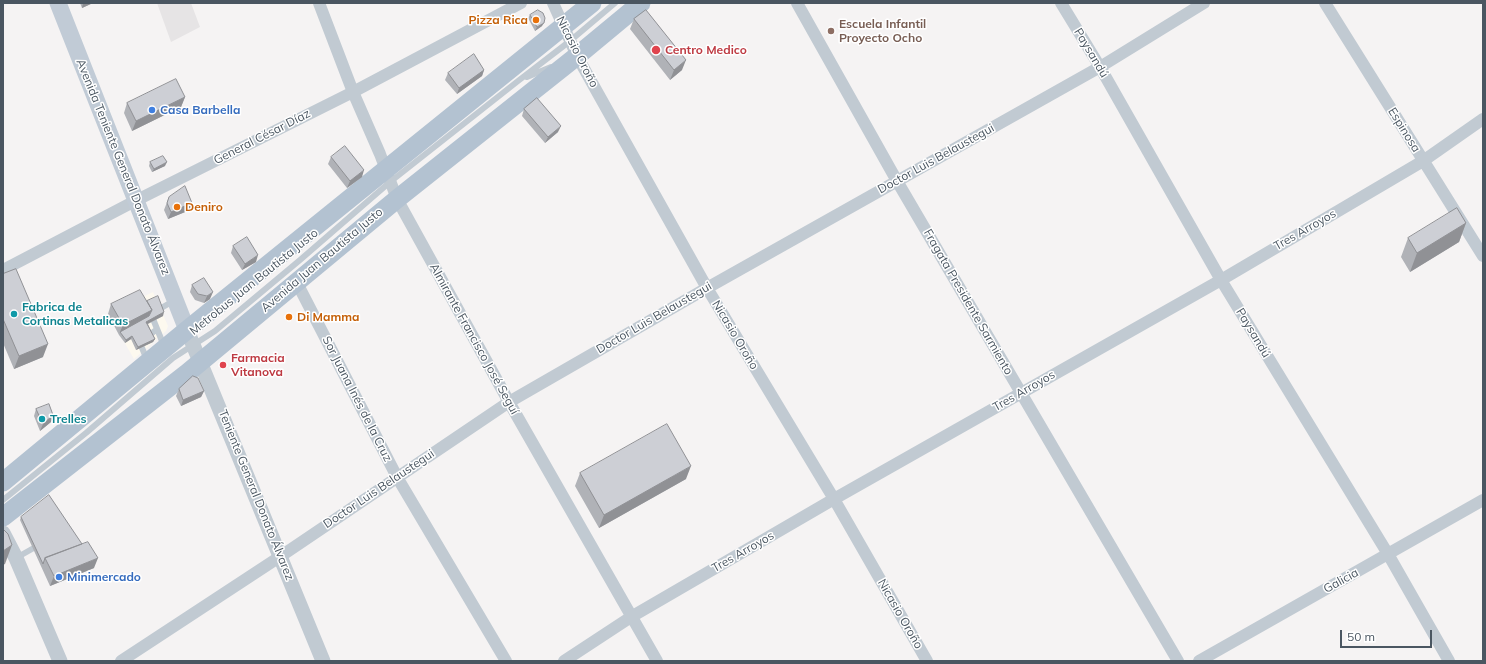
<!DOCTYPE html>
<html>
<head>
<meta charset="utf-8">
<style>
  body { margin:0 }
  #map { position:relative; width:1486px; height:664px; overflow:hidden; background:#f5f3f3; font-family:Mulish,sans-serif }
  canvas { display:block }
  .frame { position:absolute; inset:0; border:4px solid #4a5661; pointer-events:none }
  .scale { position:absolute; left:1340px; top:630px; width:92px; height:18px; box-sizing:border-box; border:2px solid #4a5661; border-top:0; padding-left:5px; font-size:12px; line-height:14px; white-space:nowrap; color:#4a5661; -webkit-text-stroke:3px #fff; paint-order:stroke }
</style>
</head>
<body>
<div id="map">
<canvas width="1486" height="664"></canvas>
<div class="frame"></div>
<div class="scale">50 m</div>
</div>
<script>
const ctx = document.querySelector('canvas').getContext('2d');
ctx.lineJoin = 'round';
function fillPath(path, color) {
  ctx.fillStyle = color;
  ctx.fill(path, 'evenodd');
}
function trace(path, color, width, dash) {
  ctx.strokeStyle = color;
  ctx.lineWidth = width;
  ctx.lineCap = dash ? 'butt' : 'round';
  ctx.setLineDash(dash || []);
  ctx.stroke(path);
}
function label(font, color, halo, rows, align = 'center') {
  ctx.font = font + ' Mulish,sans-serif';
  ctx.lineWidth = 3;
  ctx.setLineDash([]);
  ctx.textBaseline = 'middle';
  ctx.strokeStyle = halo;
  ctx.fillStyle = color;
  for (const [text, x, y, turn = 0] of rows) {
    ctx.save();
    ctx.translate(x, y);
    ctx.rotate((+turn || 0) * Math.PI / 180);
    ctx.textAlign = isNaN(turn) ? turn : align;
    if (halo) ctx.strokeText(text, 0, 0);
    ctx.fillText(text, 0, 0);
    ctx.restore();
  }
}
fillPath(new Path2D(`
  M153 292 168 326 166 331 134 359 108 314Z`), '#fdf9ef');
fillPath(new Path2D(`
  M157 3H191L200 27 171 42Z`), '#e6e4e5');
trace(new Path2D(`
  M527 77 551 67
  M164 346 151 314 175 300
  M147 360 140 343 157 329
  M3 500 86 433 173 358 215 331 300 260 390 182 518 81 570 41 615 3
  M16 558 39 545`), '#c1cad2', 6);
trace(new Path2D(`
  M319 3 353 92 380 154 397 199 509 402 657 661
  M553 3 577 56 707 288 834 499 927 661
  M797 3 897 181 1178 661
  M1061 3 1100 67 1221 280 1388 554 1449 661
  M1325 3 1483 256
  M3 270 135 201 353 92 521 3
  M296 281 397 477 506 661
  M121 661 281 556 509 402 707 288 1100 67 1204 3
  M564 661 631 617 834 499 1221 280 1423 161 1483 119
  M1199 661 1483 500`), '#c1cad2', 12);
trace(new Path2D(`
  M187 330 323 661
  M3 533 16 558 60 661`), '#c1cad2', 15);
trace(new Path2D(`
  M58 3 187 330`), '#c1cbd6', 17);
trace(new Path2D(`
  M3 482 187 330 592 3
  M3 517 186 374 397 199 577 56 641 3`), '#b3c2d1', 19);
fillPath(new Path2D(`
  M80 3H93L82 8Z
  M530 15 542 26 535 31 528 18Z
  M634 19 682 70 670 80 630 29Z
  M484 70 482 76 457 94 445 80 448 73Z
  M185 97 181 107 132 131 124 113 127 103Z
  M524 109 558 132 545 143 522 116Z
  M331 157 362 177 347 188 328 164Z
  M150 162 165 166 152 172 149 166Z
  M169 197 192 203 190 210 168 219 164 210Z
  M1466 223 1459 242 1410 272 1401 257 1408 238Z
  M233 246 256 262 242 270 231 253Z
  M3 274 43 357 14 369 3 343Z
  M192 285 210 299 204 303 195 300 190 292Z
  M147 301 163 316 148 324 155 339 153 342 136 350 131 339 125 343 119 335 108 314 111 304Z
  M179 389 204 391 201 397 181 406 176 396Z
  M36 409 53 415 51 422 40 431 34 416Z
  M580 473 686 479 599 528 575 486Z
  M21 517 94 568 50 586 20 520Z`), '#b0b2b7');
fillPath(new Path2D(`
  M83 3H93L82 8Z
  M544 23 542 26 535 31 537 27Z
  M686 60 682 70 670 80 674 70Z
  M484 70 482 76 457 94 459 88Z
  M185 97 181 107 132 131 136 121Z
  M561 126 558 132 545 143 548 137Z
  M167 162 165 166 152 172 154 169Z
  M364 170 362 177 347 188 350 181Z
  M192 203 190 210 168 219 171 212Z
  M1466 223 1459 242 1410 272 1417 253Z
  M258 255 256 262 242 270 245 264Z
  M213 292 210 299 204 303 207 296Z
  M152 310 148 320 120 332 123 325Z
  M164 312 163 316 145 325 146 322Z
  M132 336 131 339 125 343 126 340Z
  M155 339 153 342 136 350 138 347Z
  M48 344 43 357 14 369 19 356Z
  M204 391 201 397 181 406 183 400Z
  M53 415 51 422 40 431 43 424Z
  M691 466 686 479 599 528 604 515Z
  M12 545 5 564 3 565V551Z
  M98 558 94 568 50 586 54 576Z`), '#909195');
const building = new Path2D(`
  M538 10 543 13 545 18 544 23 537 27 530 15Z
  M646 10 686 60 674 70 634 19Z
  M474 54 484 70 459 88 448 73Z
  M176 79 185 97 136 121 127 103Z
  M537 98 561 126 548 137 524 109Z
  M345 146 364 170 350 181 331 157Z
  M163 156 167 162 154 169 150 162Z
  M185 186 192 203 171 212 167 203 169 197Z
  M1457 208 1466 223 1417 253 1408 238Z
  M247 237 258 255 245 264 233 246Z
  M16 269 48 344 19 356 3 319V274Z
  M204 278 213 292 207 296 198 294 192 285Z
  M140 290 152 310 123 325 111 304Z
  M158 296 164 312 146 322 155 339 138 347 132 336 126 340 120 332 149 316 152 310 147 301Z
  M193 376 198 378 204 391 183 400 179 389Z
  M49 404 53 415 43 424 36 409Z
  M667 424 691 466 604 515 580 473Z
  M49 495 82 544 45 558 43 564 21 517Z
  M3 529 8 534 12 545 3 551Z
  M88 542 98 558 54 576 45 558Z`);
fillPath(building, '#cdcfd5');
trace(building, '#909195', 1);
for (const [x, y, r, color] of [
  [536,20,4,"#e8710a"],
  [831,31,4,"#8d6e63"],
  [656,50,5,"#e0444e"],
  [152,110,4,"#3f7fe0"],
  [177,207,4,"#e8710a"],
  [14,314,4,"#0f9aa8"],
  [289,317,4,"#e8710a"],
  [223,365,4,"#e0444e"],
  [42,419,4,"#0f9aa8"],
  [59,577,4,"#3f7fe0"]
]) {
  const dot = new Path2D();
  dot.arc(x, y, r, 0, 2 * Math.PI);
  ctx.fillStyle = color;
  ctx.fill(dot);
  trace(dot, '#fff', 1.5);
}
label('bold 12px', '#c56008', '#fff', [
  ["Pizza Rica",528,20,"right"],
  ["Deniro",185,207],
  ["Di Mamma",297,317]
], 'left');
label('bold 12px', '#785e54', '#fff', [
  ["Escuela Infantil",839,24],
  ["Proyecto Ocho",839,38]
], 'left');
label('bold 12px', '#be3a42', '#fff', [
  ["Centro Medico",665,50],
  ["Farmacia",231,358],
  ["Vitanova",231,372]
], 'left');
label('12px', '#4a5661', '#fff', [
  ["Nicasio Oroño",577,52,63],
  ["Paysandú",1091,53,59],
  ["Espinosa",1404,130,58],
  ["General César Díaz",262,137,-27],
  ["Doctor Luis Belaustegui",936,159,-29],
  ["Avenida Teniente General Donato Álvarez",123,167,68],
  ["Tres Arroyos",1305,230,-30],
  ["Avenida Juan Bautista Justo",322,260,-40],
  ["Metrobus Juan Bautista Justo",254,282,-39],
  ["Fragata Presidente Sarmiento",968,302,60],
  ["Doctor Luis Belaustegui",654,318,-30],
  ["Paysandú",1253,333,59],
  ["Nicasio Oroño",735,335,59],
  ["Almirante Francisco José Seguí",474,339,61],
  ["Tres Arroyos",1024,391,-30],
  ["Sor Juana Inés de la Cruz",357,399,63],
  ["Doctor Luis Belaustegui",379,489,-34],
  ["Teniente General Donato Álvarez",256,495,68],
  ["Tres Arroyos",743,552,-30],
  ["Galicia",1341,581,-29],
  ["Nicasio Oroño",900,614,60]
]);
label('bold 12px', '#366cbe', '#fff', [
  ["Casa Barbella",160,110],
  ["Minimercado",67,577]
], 'left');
label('bold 12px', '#0d838f', '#fff', [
  ["Fabrica de",22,307],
  ["Cortinas Metalicas",22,321],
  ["Trelles",50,419]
], 'left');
</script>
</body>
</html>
